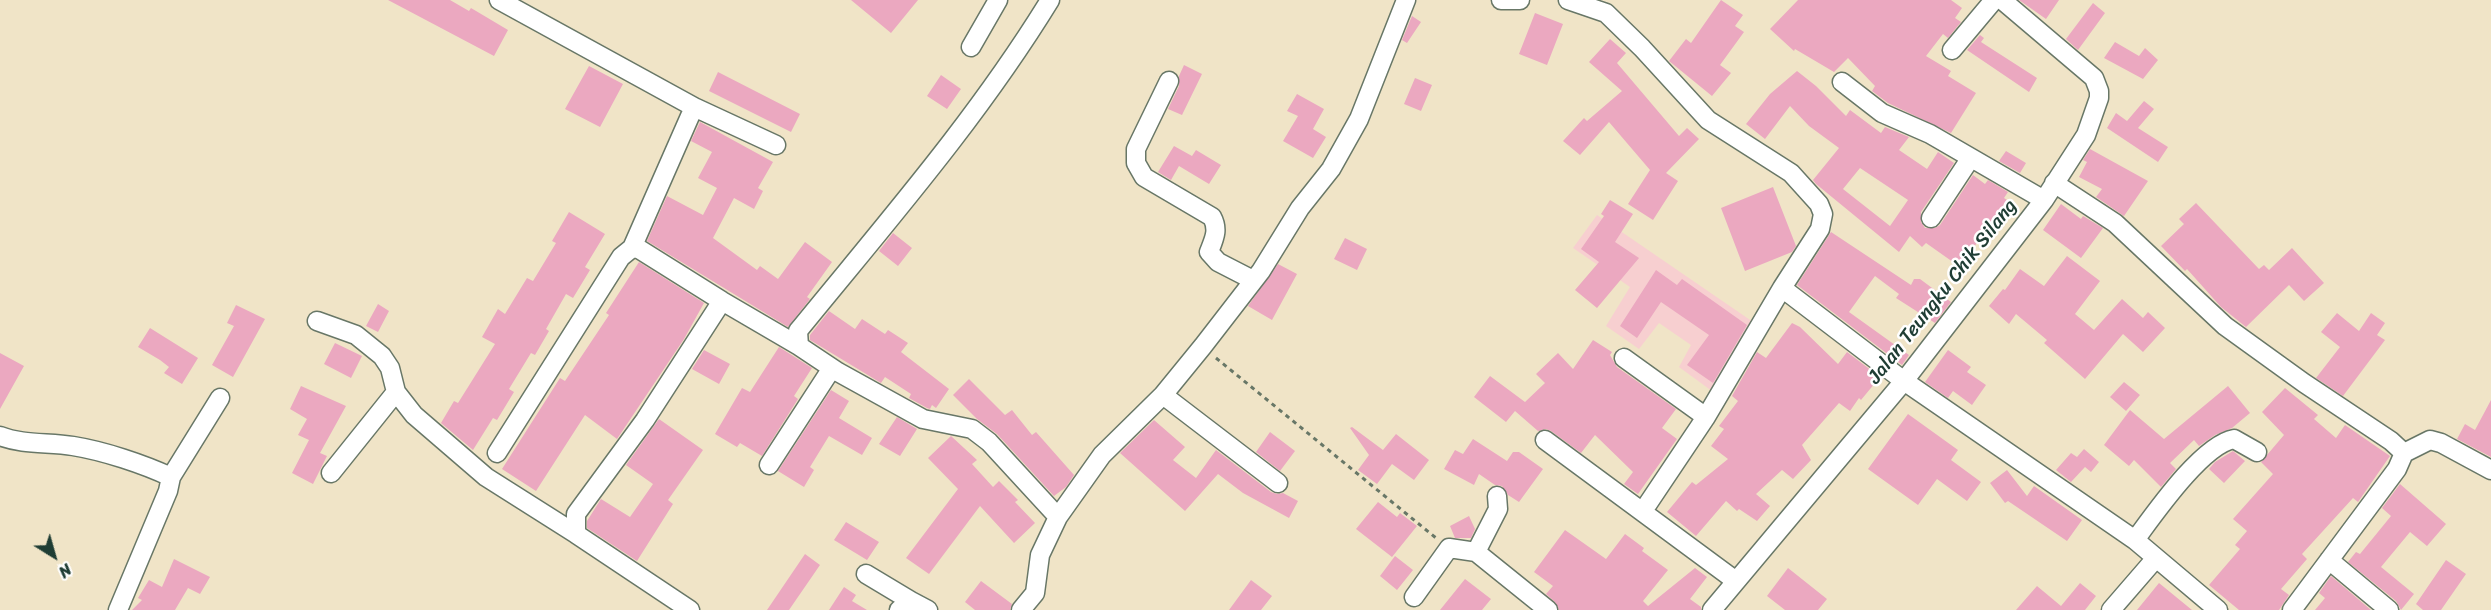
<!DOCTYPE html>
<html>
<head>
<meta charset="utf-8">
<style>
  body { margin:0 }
  #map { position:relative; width:2491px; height:610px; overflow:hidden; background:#f0e4c7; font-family:Sriracha,sans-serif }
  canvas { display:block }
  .north { position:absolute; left:24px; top:526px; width:60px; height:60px; -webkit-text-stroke:4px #fff; paint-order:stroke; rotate:143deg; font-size:16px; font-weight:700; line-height:24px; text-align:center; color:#1f3d34 }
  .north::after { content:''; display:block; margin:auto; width:21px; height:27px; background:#1f3d34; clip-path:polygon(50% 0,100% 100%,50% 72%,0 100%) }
</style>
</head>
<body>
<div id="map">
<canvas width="2491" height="610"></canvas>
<div class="north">N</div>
</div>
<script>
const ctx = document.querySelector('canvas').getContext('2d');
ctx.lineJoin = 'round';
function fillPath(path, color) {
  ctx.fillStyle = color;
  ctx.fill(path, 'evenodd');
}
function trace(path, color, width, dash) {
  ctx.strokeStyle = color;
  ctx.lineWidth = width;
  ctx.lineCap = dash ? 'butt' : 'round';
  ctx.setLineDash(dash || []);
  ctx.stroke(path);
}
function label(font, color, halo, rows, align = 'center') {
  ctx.font = font + ' Sriracha,sans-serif';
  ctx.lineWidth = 5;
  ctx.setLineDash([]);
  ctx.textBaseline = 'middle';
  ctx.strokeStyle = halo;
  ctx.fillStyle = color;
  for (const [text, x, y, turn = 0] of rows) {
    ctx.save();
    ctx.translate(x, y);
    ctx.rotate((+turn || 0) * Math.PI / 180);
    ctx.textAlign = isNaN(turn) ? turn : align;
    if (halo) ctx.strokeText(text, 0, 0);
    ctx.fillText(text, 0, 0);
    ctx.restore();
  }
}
fillPath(new Path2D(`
  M1597 215 1756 324 1716 394 1679 367 1691 345 1659 323 1639 349 1606 326 1630 287 1573 248Z`), '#f7cfd0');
fillPath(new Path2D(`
  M388 0H450L469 11 471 8 508 30 494 56Z
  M851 0H918L891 33Z
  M1721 0 1743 15 1735 26 1744 32 1720 65 1731 73 1712 96 1669 61 1686 39 1691 43Z
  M1798 0H1951L1962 8 1955 18 1961 22 1948 38 1943 34 1926 56 1951 71 1948 76 1976 93 1951 133 1888 103 1872 91 1875 86 1848 58 1834 72 1795 49 1794 51 1770 29Z
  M2019 0H2059L2046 19Z
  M2093 3 2105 13 2078 50 2066 39Z
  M1535 13 1563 24 1547 65 1519 54Z
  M1412 16 1421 22 1407 43 1402 40Z
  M1980 35 1984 38 1981 42 2037 78 2029 92 1967 50Z
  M1610 39 1626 53 1617 63 1679 136 1687 128 1699 139 1666 173 1678 181 1653 220 1628 204 1650 170 1609 122 1580 155 1563 141 1584 118 1587 121 1622 91 1589 62Z
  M2115 42 2139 56 2145 48 2158 60 2143 79 2104 58Z
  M1184 65 1202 74 1182 115 1168 109 1179 86V76Z
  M589 66 623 84 600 127 565 109Z
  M1797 71 1816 86 1846 116 1850 110 1881 133 1885 127 1909 137 1899 150 1927 169 1938 152 1954 163 1921 212V222L1925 228H1935L1940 225 1973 175 1985 184 1988 180 2008 192 2004 198 2007 200 1960 267 1926 243 1922 247 1910 236 1899 252 1816 184 1813 180 1839 148 1809 126 1790 106 1765 139 1746 124 1770 94ZM1860 168 1908 200 1890 226 1843 189Z
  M718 72 800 114 791 132 709 91Z
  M941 75 961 89 947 109 927 96Z
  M1415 78 1432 85 1421 111 1404 104Z
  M1297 94 1324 109 1313 129 1326 137 1313 158 1283 141 1298 116 1287 111Z
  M2144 101 2154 109 2138 128 2168 147 2158 162 2107 128 2116 113 2127 121Z
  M700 122 773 162 758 188 763 191 754 209 734 198 713 238 757 270 760 266 778 279 805 242 832 262 807 297 810 299 788 327 647 241 667 196 703 215 717 188 698 178 712 152 691 141Z
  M1174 146 1192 156 1196 150 1221 165 1209 184 1179 166 1171 180 1158 172Z
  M2090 149 2148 181 2124 216 2096 197 2102 189 2079 177 2087 162 2083 160Z
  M2006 151 2026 163 2020 173 1999 161Z
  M1773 187 1796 246 1792 252 1745 271 1721 208Z
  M1610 200 1633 214 1615 242 1639 258 1597 308 1575 290 1599 262 1581 249 1604 216 1601 214Z
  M2196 203 2259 269 2264 265 2269 270 2292 248 2324 283 2304 301 2289 285 2246 327 2221 307 2187 269 2185 271 2161 246 2184 224 2179 219Z
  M2061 204 2081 219 2083 216 2103 228 2081 258 2043 230Z
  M569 212 605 234 585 267 590 270 573 298 566 294 546 329 549 331 535 355 531 353 509 389 514 392 497 420 493 418 473 450 441 423 454 401 458 403 495 344 482 337 498 309 505 314 527 278 533 281 556 243 552 241Z
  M1831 232 1911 285 1914 279H1920L1951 302 1935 323 1896 298 1899 294 1875 276 1849 312 1909 355 1902 365 1797 285Z
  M893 233 912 248 898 266 879 251Z
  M1345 238 1367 249 1357 270 1334 259Z
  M2067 256 2100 281 2075 314 2094 330 2122 299 2143 318 2148 312 2165 328 2143 352 2123 334 2085 379 2044 343 2047 340 2016 314 2009 324 1989 306 2003 289 2005 290 2020 269 2044 286Z
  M639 262 704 303 684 339 617 439 585 415 536 491 502 469 560 378 565 381 609 315 606 313Z
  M1278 264 1297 274 1272 320 1248 306Z
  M1656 270 1677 285 1682 279 1747 325 1713 383 1687 365 1709 335 1661 302 1637 338 1620 326Z
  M378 304 389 311 378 332 366 326Z
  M236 305 265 319 233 377 212 365 234 326 227 323Z
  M829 311 855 329 862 319 885 334 888 330 908 343 901 352 949 389 936 408 932 405 930 409 927 408 909 398 911 394 885 377 881 383 810 340V335Z
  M2337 313 2359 331 2371 313 2385 323 2377 335 2385 340 2343 396 2316 378 2340 347 2321 332Z
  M1792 323 1800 327 1838 364 1847 352 1880 377 1861 400 1859 398 1850 411 1839 403 1802 445 1811 460 1793 479 1782 470 1756 494 1770 506 1757 521 1739 509 1737 511 1726 501 1696 536 1667 512 1692 482 1696 485 1728 459 1711 446 1724 429 1719 426 1738 401 1732 396 1757 352 1766 358Z
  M150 328 198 358 182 384 164 373 169 367 160 360 138 347Z
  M1593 340 1612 352 1610 355 1617 367 1676 409 1662 428 1677 439 1638 494 1624 484 1633 472 1595 435 1581 453 1551 431 1546 429 1538 431 1515 411 1506 422 1474 397 1490 376 1525 402 1545 383 1536 374 1558 353 1573 369Z
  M335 343 362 356 351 378 324 364Z
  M779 347 812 368 794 396 798 399 762 456 740 443 737 447 715 434 742 388 750 392Z
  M704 350 730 364 719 384 692 369Z
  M1948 350 1971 367 1967 372 1986 385 1972 405 1953 391 1948 398 1925 382Z
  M0 353 24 366 0 409Z
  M969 379 1005 415 1012 410 1032 435 1036 432 1074 475 1066 487 1054 496 997 434 977 419 953 395Z
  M2124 382 2140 395 2126 411 2110 397Z
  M301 386 346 406 320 453 327 456 313 484 292 473 309 440 298 435 307 419 290 409Z
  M2228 386 2250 413 2232 428 2215 435 2199 446 2194 440 2170 463 2176 469 2161 487 2134 460 2129 466 2104 445 2130 410 2164 439Z
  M2285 388 2318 415 2314 419 2336 438 2345 425 2390 456 2358 502 2353 498 2302 554 2307 559 2281 589 2289 595 2279 610H2239L2209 585 2240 549 2235 545 2247 531 2233 519 2273 474 2261 462 2284 435 2262 412Z
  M831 390 849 401 839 418 872 438 862 455 829 436 810 467 814 470 804 487 778 471Z
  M2491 400V457L2457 439 2465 424 2475 430Z
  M1908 414 1958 450 1951 460 1981 482 1967 501 1937 479 1918 505 1868 469Z
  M897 417 917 429 900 456 879 444Z
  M659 419 703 450 668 500 673 504 637 561 587 528V521L601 499 630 517 653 484 626 465Z
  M1154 420 1185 447 1173 460 1196 478 1216 450 1271 492 1277 494 1283 493 1298 501 1289 518 1243 493 1218 474 1185 511 1120 453Z
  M1352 427 1383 450 1396 434 1429 460 1414 480 1392 464 1377 484 1358 470 1369 455 1350 428Z
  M1270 432 1295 451 1280 471 1256 452Z
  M951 436 977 460 972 464 993 487 999 481 1018 500 1015 502 1035 523 1014 543 980 506 929 574 906 558 958 489 928 458Z
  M1473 439 1507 461 1513 452H1519L1543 469 1519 502 1508 495 1502 486 1495 485 1479 474 1474 485 1444 469 1455 450 1463 454Z
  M2084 449 2099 462 2091 472 2085 467 2071 482 2056 470 2071 453 2077 457Z
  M2233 451 2245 461 2224 483 2209 469 2215 462Z
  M2007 470 2027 496 2034 486 2082 520 2067 541 2008 501 2005 503 1990 483Z
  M2400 484 2446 524 2427 546 2410 532 2381 567 2414 594 2401 610 2396 601 2348 562 2356 552 2360 554 2391 516 2382 508Z
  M1378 502 1397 517 1400 513 1417 526 1392 557 1356 529Z
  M1469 516 1475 529 1471 538H1455L1450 526Z
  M846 522 879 542 867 560 834 540Z
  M1565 530 1606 559 1625 534 1644 548 1642 551 1668 570 1643 601 1648 606 1695 568 1707 577 1690 599 1701 607V610H1559L1555 602 1546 594 1553 586 1534 572Z
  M805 554 820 565 789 610H767Z
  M1395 556 1413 570 1397 590 1380 576Z
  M174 559 210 577 200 594 188 588 175 610H132L142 600 138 598 149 580 162 587Z
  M2446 560 2466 574 2441 610H2423L2416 604Z
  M1788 568 1827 599 1818 610H1785L1767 596Z
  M2331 576 2371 610H2315L2325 598 2319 593Z
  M1465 579 1491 599 1482 610H1440Z
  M1251 580 1272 596 1261 610H1229Z
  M981 581 1012 604 1010 610H975L965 602Z
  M2080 583 2096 596 2085 610H2016L2037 586 2061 606Z
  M2159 583 2192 610H2137Z
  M844 587 856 595 852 601 867 610H829Z`), '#eba8c0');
const minor = new Path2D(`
  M499 0 694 107 632 248
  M1050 0C977 119 886 223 798 331L799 346 838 372 923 419 972 429 989 442 1058 517
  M1501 0H1520
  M1568 0 1606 13 1642 48 1708 120 1791 173 1819 204 1823 214 1820 229 1782 288
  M971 47 998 0
  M1952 50 1994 0
  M1169 81 1136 149V163L1144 177 1212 217C1219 230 1214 239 1209 252L1218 262 1253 280
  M1842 82 1882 113 1930 134 2044 200
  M694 107 776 145
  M2054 183 2115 223 2225 326 2304 383 2391 441 2404 453
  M1931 218 1970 159
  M317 321 356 335 382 356 390 368 396 392 414 415 486 477 576 534
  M1624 358 1706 417
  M1163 395 1278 483
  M0 436C23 445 49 442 73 446 104 451 143 464 171 477
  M1545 440 1736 581
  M497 453 621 257 632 248 639 249 722 301 799 346
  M769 465 832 368
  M331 473 396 392
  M1497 496 1498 509 1476 552 1548 610
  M1643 511 1706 417 1782 288 1904 381 2135 540 2218 610
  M2135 540C2155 513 2202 445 2234 439L2257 452
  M2329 560 2389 610
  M866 574 911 601
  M1414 597 1449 548 1476 552
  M118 610 168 491 171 477 220 398
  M690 610 576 534V514L645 420 722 301
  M899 610 911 601 928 610
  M1021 610 1035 593 1040 555 1058 517 1102 455 1163 395 1203 346 1261 271 1300 208 1331 169 1359 119 1406 0
  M1712 610 1904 381 2044 200 2086 135 2099 98V91L2094 78 2002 0
  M2111 610 2156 558
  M2292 610 2397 469 2404 453 2430 440 2441 443 2491 470`);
trace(minor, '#687767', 21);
trace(new Path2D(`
  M1216 358 1436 538`), '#687767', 3, [4.5, 4.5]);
trace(minor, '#fff', 18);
label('20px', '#1f3d34', '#fff', [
  ["Jalan Teungku Chik Silang",1943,292,-52]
]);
</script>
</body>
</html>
